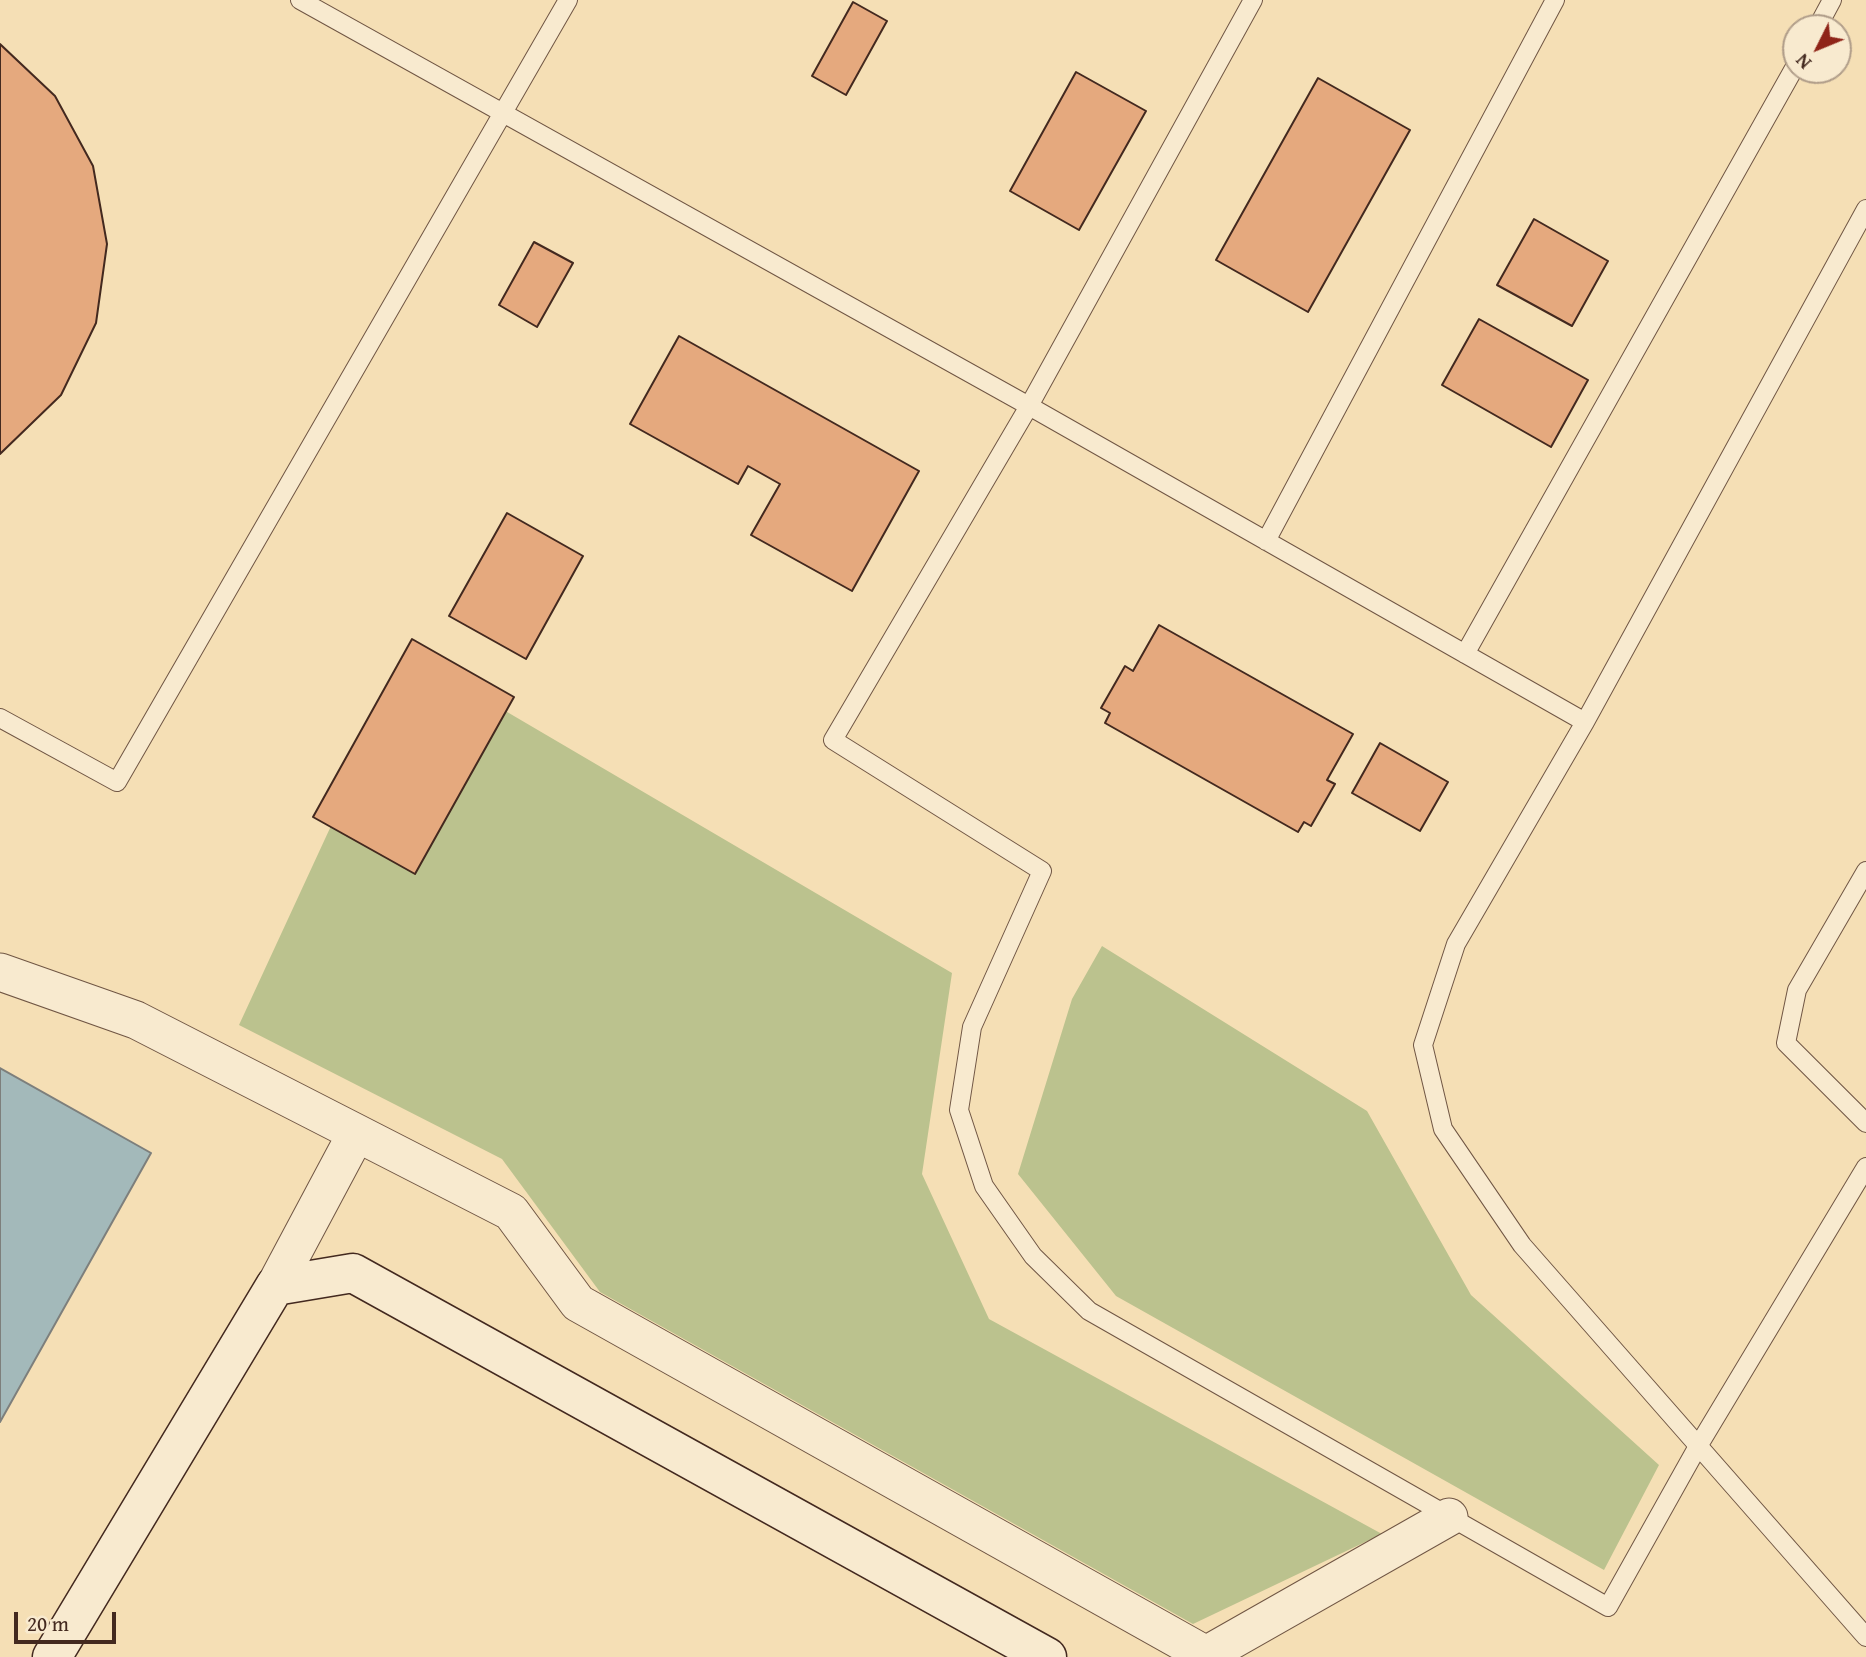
<!DOCTYPE html>
<html>
<head>
<meta charset="utf-8">
<style>
  body { margin:0 }
  #map { position:relative; width:1866px; height:1657px; overflow:hidden; background:#f5dfb5; font-family:"Gentium Book Plus",serif }
  canvas { display:block }
  .north { position:absolute; left:1782px; top:14px; width:70px; height:70px; box-sizing:border-box; background:#f8eacf; border:2px solid #b09d89; border-radius:50%; rotate:227deg; font-size:19px; font-weight:700; line-height:28px; text-align:center; color:#43291f }
  .north::after { content:''; display:block; margin:auto; width:24px; height:32px; background:#8f2418; clip-path:polygon(50% 0,100% 100%,50% 72%,0 100%) }
  .scale { position:absolute; left:14px; top:1612px; width:102px; height:32px; box-sizing:border-box; border:4px solid #43291f; border-top:0; padding-left:9px; font-size:21px; line-height:24px; white-space:nowrap; color:#43291f; -webkit-text-stroke:5px #f8eacf; paint-order:stroke }
</style>
</head>
<body>
<div id="map">
<canvas width="1866" height="1657"></canvas>
<div class="north">N</div>
<div class="scale">20 m</div>
</div>
<script>
const ctx = document.querySelector('canvas').getContext('2d');
ctx.lineJoin = 'round';
function fillPath(path, color) {
  ctx.fillStyle = color;
  ctx.fill(path, 'evenodd');
}
function trace(path, color, width, dash) {
  ctx.strokeStyle = color;
  ctx.lineWidth = width;
  ctx.lineCap = dash ? 'butt' : 'round';
  ctx.setLineDash(dash || []);
  ctx.stroke(path);
}
fillPath(new Path2D(`
  M410 655 952 973 922 1174 989 1319 1382 1534 1193 1624 600 1292 502 1159 239 1025Z
  M1102 946 1367 1111 1471 1295 1659 1465 1604 1570 1116 1296 1018 1174 1072 999Z`), '#bbc28e');
const water = new Path2D(`
  M0 1068 151 1153 0 1422Z`);
fillPath(water, '#a3b9ba');
trace(water, '#7d7f7c', 2);
const building = new Path2D(`
  M853 2 887 21 846 95 812 76Z
  M0 44 55 96 93 166 107 244 96 323 61 395 0 454Z
  M1076 72 1146 111 1079 230 1010 191Z
  M1318 78 1410 130 1308 312 1216 260Z
  M1534 219 1608 261 1572 326 1497 285Z
  M534 242 573 263 537 327 499 305Z
  M1479 319 1588 380 1551 447 1442 385Z
  M679 336 919 471 852 591 751 535 780 484 748 466 738 484 630 424Z
  M507 513 583 556 526 659 449 616Z
  M1159 625 1353 734 1327 780 1335 784 1311 826 1304 822 1298 832 1105 723 1110 713 1101 708 1125 666 1133 671Z
  M412 639 514 697 415 874 313 817Z
  M1380 743 1448 782 1420 831 1352 793Z`);
fillPath(building, '#e5a97e');
trace(building, '#43291f', 2);
const lane = new Path2D(`
  M300 0 1029 406 1585 722
  M1253 0 1029 406 833 740 1042 871 972 1027 959 1110 984 1186 1033 1256 1089 1311 1608 1607 1697 1448 1866 1167
  M1817 28 1832 0
  M1866 209 1585 722 1456 944 1423 1045 1443 1129 1522 1245 1866 1637
  M1266 541 1555 0
  M1465 654 1796 65
  M0 718 117 782 568 0
  M1866 871 1797 990 1786 1043 1866 1123`);
const street = new Path2D(`
  M0 972 136 1020 511 1212 578 1303 1206 1655 1449 1517
  M275 1286 356 1134`);
const secondary = new Path2D(`
  M52 1657 275 1286 353 1273 1047 1657`);
trace(lane, '#705644', 20);
trace(street, '#705644', 39);
trace(secondary, '#43291f', 41);
trace(lane, '#f8eacf', 18);
trace(street, '#f8eacf', 37);
trace(secondary, '#f8eacf', 38);
</script>
</body>
</html>
